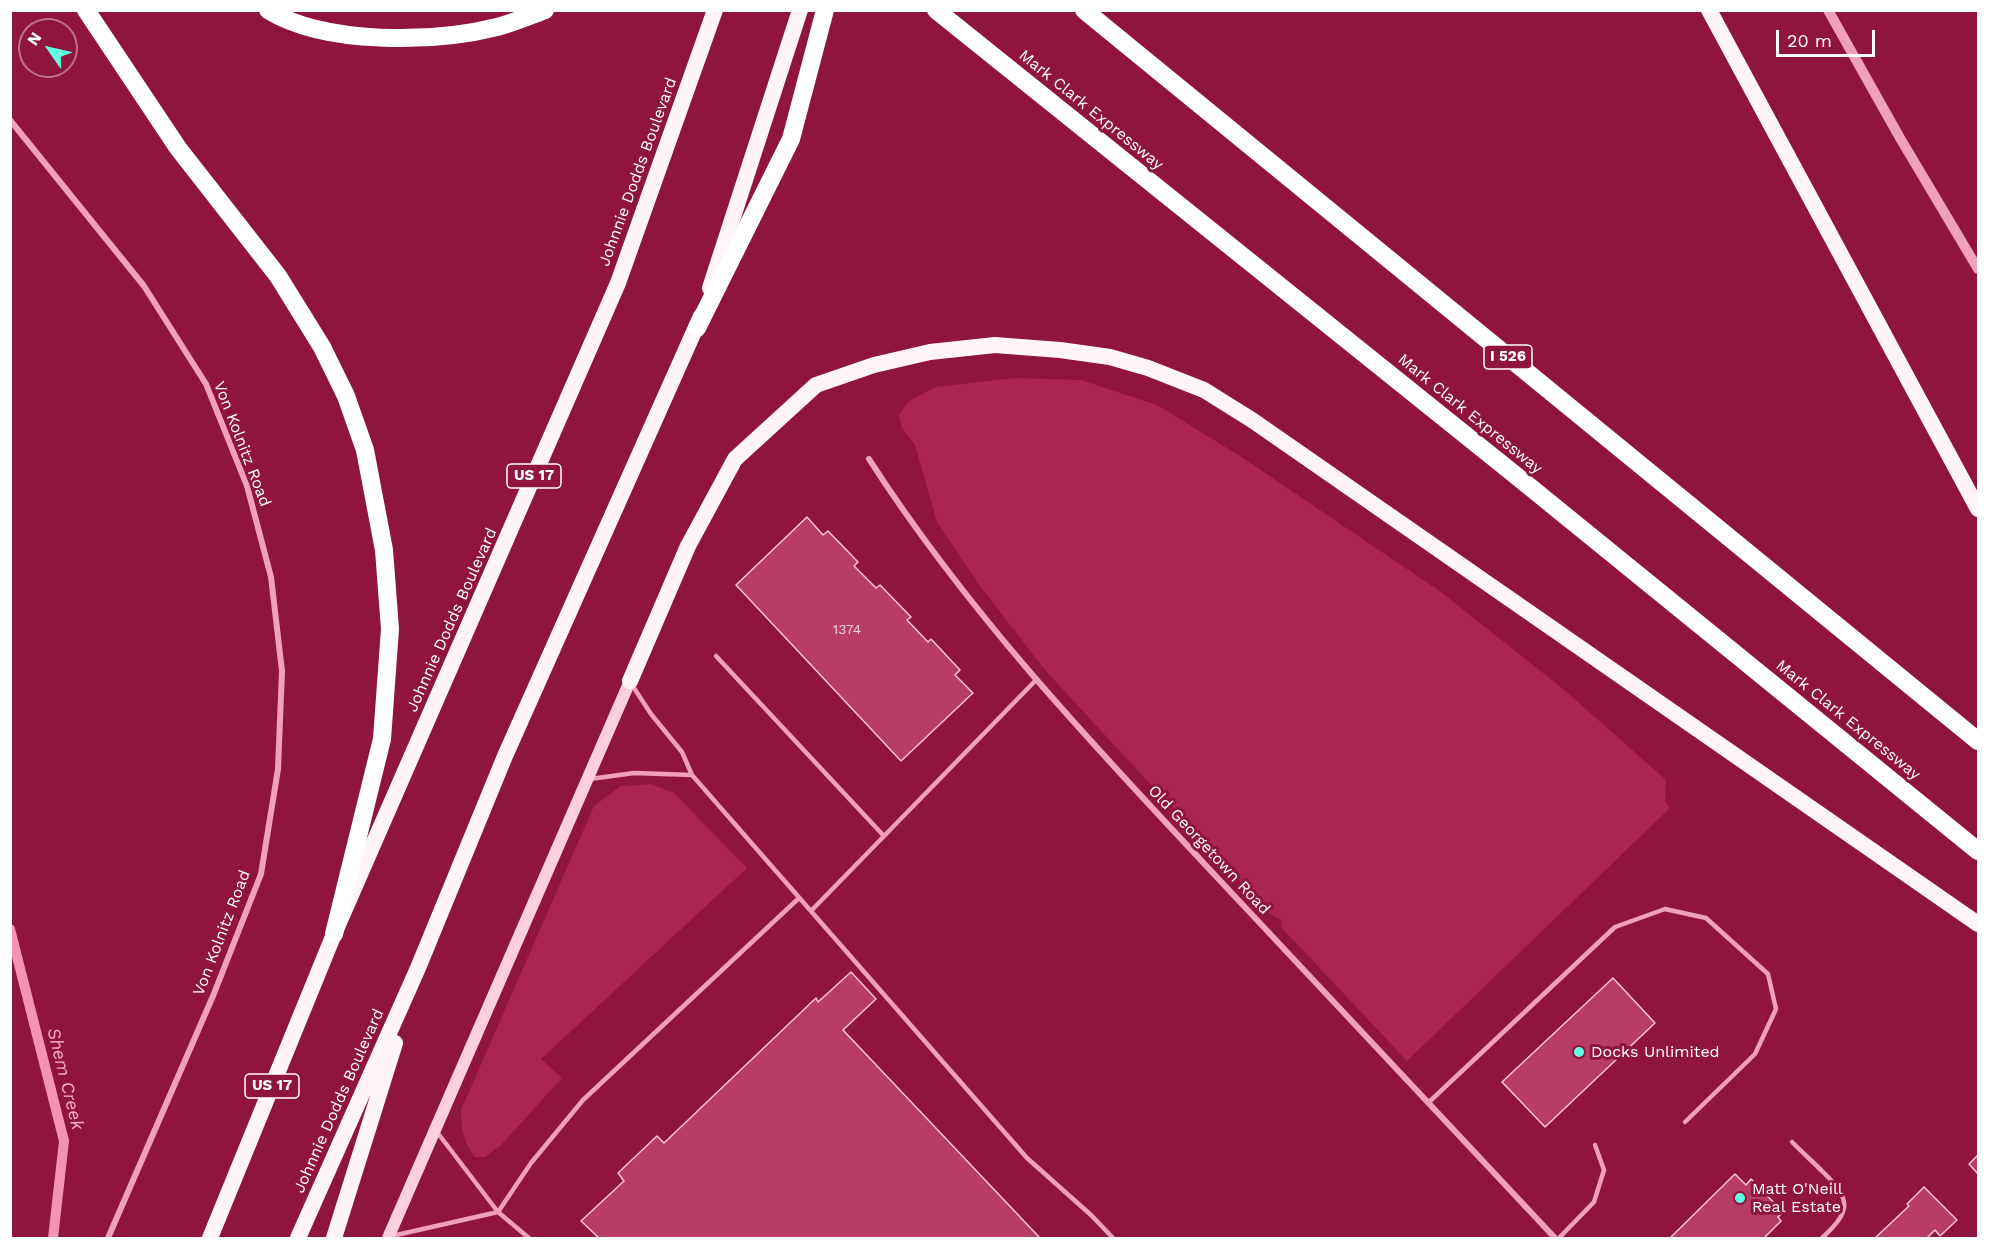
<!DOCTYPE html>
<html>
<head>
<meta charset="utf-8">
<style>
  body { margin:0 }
  #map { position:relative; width:1989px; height:1249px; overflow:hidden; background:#8f153c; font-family:"Work Sans",sans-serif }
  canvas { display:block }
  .frame { position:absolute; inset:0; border:12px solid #fff; pointer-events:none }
  .north { position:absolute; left:18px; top:18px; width:60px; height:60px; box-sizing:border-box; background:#8f153c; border:2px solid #bc738a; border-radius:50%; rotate:304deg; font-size:16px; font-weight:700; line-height:24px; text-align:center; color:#fff }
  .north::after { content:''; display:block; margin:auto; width:21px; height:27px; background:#60ffe3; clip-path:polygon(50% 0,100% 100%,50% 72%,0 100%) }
  .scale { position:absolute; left:1776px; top:30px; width:99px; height:27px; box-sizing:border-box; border:3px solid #fff; border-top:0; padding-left:8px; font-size:18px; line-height:21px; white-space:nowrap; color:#fff; -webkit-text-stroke:4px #8f153c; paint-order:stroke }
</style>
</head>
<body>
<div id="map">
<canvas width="1989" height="1249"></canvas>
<div class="frame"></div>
<div class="north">N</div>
<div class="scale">20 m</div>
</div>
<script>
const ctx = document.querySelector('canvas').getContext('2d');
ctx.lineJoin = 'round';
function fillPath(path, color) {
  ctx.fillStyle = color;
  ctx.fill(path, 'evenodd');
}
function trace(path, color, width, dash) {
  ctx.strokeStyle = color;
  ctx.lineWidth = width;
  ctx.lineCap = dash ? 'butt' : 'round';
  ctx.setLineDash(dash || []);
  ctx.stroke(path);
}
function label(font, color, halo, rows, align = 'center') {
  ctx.font = font + ' "Work Sans",sans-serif';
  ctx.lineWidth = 6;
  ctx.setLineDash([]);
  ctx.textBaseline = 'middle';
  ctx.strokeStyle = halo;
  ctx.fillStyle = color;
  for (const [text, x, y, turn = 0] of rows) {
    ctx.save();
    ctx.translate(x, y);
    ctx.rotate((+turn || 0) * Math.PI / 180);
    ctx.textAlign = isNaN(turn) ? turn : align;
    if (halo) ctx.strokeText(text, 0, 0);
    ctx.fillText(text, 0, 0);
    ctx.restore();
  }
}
fillPath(new Path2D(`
  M1015 378 1081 380 1157 405 1240 456 1441 592 1562 688 1666 780 1665 801 1670 808 1407 1061 1282 928 1281 920 1269 913 1045 670 980 586 937 522 915 445 902 428 899 415 908 402 935 387Z
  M651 784 674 793 747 868 541 1059 562 1078 501 1145 485 1157H475C463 1142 461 1128 461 1110L594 806 621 786Z`), '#ac2452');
trace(new Path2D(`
  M10 929 64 1141 53 1238`), '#f392b5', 10);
const building = new Path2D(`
  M807 517 823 535 828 531 858 562 854 566 876 588 880 585 911 617 907 620 928 642 931 639 960 670 955 675 973 693 901 761 736 585Z
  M851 972 876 999 843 1030 1040 1238H599L581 1221 624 1181 618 1173 657 1136 664 1143 816 998 818 1002Z
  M1613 978 1655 1023 1545 1127 1502 1082Z
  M1978 1155V1174L1969 1164Z
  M1735 1174 1746 1185 1751 1179 1783 1212 1778 1217 1781 1221 1764 1238H1670Z
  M1924 1187 1957 1220 1940 1236 1935 1230 1927 1238H1875L1909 1206 1907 1204Z`);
fillPath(building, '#b83d66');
trace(building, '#fcc7d9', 1.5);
trace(new Path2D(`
  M716 656 883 835
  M632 685 651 714 682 752 692 775 740 830 1027 1158 1091 1215 1113 1238
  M590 779 634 773 692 775
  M811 911 1037 679
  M1428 1103 1615 927 1665 909 1706 918 1768 974 1776 1009 1755 1054 1685 1122
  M437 1132 498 1212 529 1238
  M1792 1142C1802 1152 1813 1162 1823 1172 1852 1200 1851 1211 1822 1238
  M392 1236 498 1212 531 1163 583 1100 799 898
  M1559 1238 1594 1202 1604 1170 1595 1145`), '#f0a0bc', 4.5);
trace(new Path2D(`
  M10 120 144 286 206 384 247 486 271 577 282 671 278 769 261 874 213 996 108 1238
  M869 459C966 610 1090 742 1212 872 1326 994 1441 1116 1555 1238`), '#f0a0bc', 6);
trace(new Path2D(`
  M1828 10 1900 138 1978 269`), '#f0a0bc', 10);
trace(new Path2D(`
  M388 1238 630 681`), '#fbcfdd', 12);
trace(new Path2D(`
  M1709 10 1978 509
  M710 288 800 10
  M630 681 688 546 735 459 816 385 874 365 930 352 995 345 1060 350 1110 357 1148 368 1204 390 1252 420 1978 924
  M210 1238 334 934 618 283 715 10
  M298 1238 418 968 505 756 701 316
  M334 1238 395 1043`), '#fff4f8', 16);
trace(new Path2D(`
  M86 10 178 148 278 276 322 347 346 396 365 450 384 550 390 629 382 739 334 934
  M268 10C325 45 434 43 497 27 513 23 529 16 545 10
  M936 10 1519 478 1978 851
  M1084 10 1978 741
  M697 328 791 139 825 10`), '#fff', 18);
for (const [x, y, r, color] of [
  [1579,1052,6,"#60ffe3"],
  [1740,1198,6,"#60ffe3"]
]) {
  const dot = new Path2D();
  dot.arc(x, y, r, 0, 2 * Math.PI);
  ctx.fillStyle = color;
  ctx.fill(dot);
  trace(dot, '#8f153c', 2);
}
label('14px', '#edced9', null, [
  ["1374",847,630]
]);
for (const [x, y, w] of [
  [1508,357,48],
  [534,476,54],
  [272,1086,54]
]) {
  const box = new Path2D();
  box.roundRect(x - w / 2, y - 12, w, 24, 4.5);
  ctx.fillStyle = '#8f153c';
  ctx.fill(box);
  trace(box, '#fff', 1.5);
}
label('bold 15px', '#fff', null, [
  ["I 526",1508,357],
  ["US 17",534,476],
  ["US 17",272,1086]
]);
label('16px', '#fff', '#8f153c', [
  ["Mark Clark Expressway",1091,110,39],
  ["Johnnie Dodds Boulevard",638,172,-70],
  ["Mark Clark Expressway",1470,414,39],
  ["Von Kolnitz Road",242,444,69],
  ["Johnnie Dodds Boulevard",452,620,-66],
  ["Mark Clark Expressway",1848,720,39],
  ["Old Georgetown Road",1209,850,47],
  ["Von Kolnitz Road",222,933,-69],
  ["Johnnie Dodds Boulevard",339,1101,-66]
]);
label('16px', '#fff', '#8f153c', [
  ["Docks Unlimited",1591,1052],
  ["Matt O'Neill",1752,1189],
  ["Real Estate",1752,1207]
], 'left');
label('italic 18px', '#f7acc6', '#8f153c', [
  ["Shem Creek",65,1079,76]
]);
</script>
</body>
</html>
